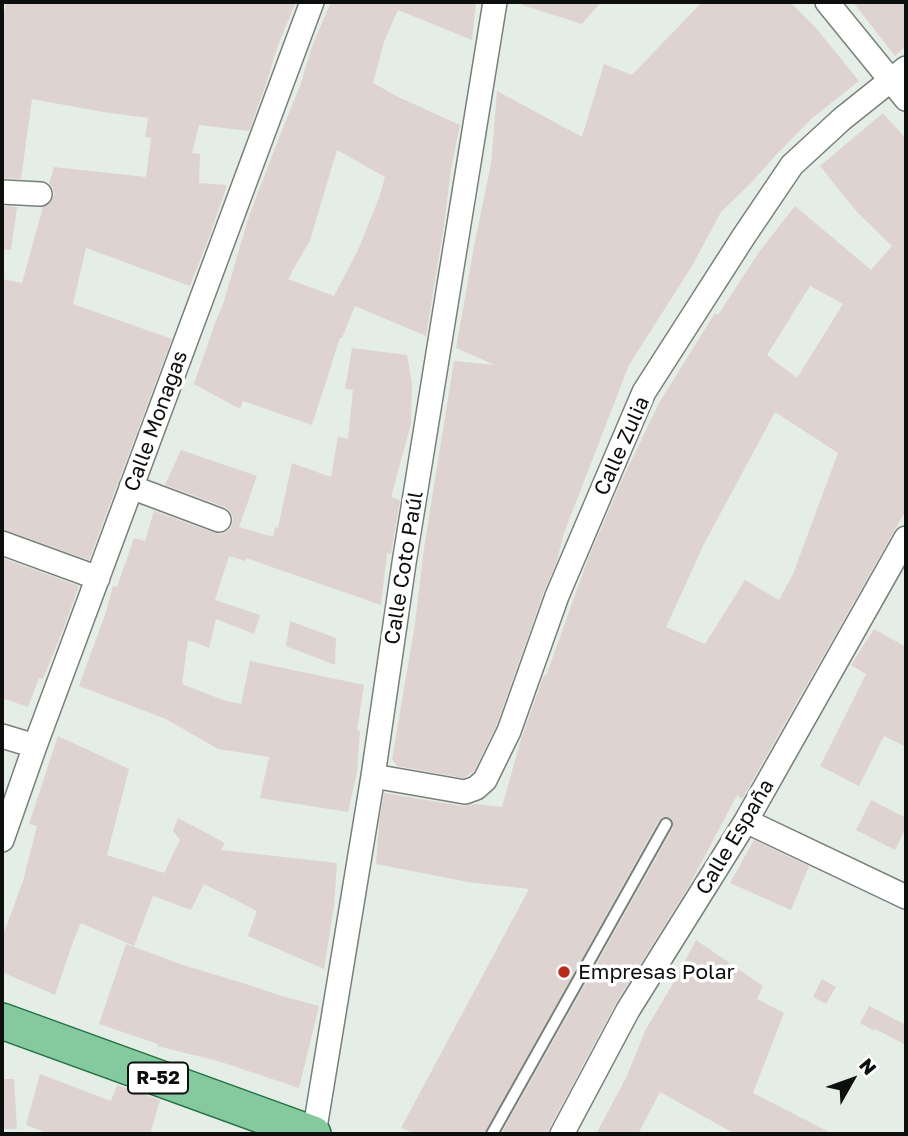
<!DOCTYPE html>
<html>
<head>
<meta charset="utf-8">
<style>
  body { margin:0 }
  #map { position:relative; width:908px; height:1136px; overflow:hidden; background:#e4ede6; font-family:"Golos Text",sans-serif }
  canvas { display:block }
  .frame { position:absolute; inset:0; border:4px solid #0c0f0d; pointer-events:none }
  .north { position:absolute; left:817px; top:1045px; width:70px; height:70px; -webkit-text-stroke:5px #fff; paint-order:stroke; rotate:50deg; font-size:19px; font-weight:700; line-height:28px; text-align:center; color:#0c0f0d }
  .north::after { content:''; display:block; margin:auto; width:24px; height:32px; background:#0c0f0d; clip-path:polygon(50% 0,100% 100%,50% 72%,0 100%) }
</style>
</head>
<body>
<div id="map">
<canvas width="908" height="1136"></canvas>
<div class="frame"></div>
<div class="north">N</div>
</div>
<script>
const ctx = document.querySelector('canvas').getContext('2d');
ctx.lineJoin = 'round';
function fillPath(path, color) {
  ctx.fillStyle = color;
  ctx.fill(path, 'evenodd');
}
function trace(path, color, width, dash) {
  ctx.strokeStyle = color;
  ctx.lineWidth = width;
  ctx.lineCap = dash ? 'butt' : 'round';
  ctx.setLineDash(dash || []);
  ctx.stroke(path);
}
function label(font, color, halo, rows, align = 'center') {
  ctx.font = font + ' "Golos Text",sans-serif';
  ctx.lineWidth = 7;
  ctx.setLineDash([]);
  ctx.textBaseline = 'middle';
  ctx.strokeStyle = halo;
  ctx.fillStyle = color;
  for (const [text, x, y, turn = 0] of rows) {
    ctx.save();
    ctx.translate(x, y);
    ctx.rotate((+turn || 0) * Math.PI / 180);
    ctx.textAlign = isNaN(turn) ? turn : align;
    if (halo) ctx.strokeText(text, 0, 0);
    ctx.fillText(text, 0, 0);
    ctx.restore();
  }
}
fillPath(new Path2D(`
  M6 2H296L278 45 264 90 249 131 199 125 192 153 200 154 199 183 227 185 210 235 190 286 86 248 73 304 172 339 89 560 2 529V279L22 283 43 207 51 202 54 195 53 188 49 184 54 167 146 177 151 138 145 137 148 118 103 112 32 99 21 179 2 178V29Z
  M331 2H476L472 40 398 10 384 42 373 83 396 96 460 125 451 169 444 226 426 336 355 306 342 338H340L312 425 243 401 240 409 194 384 215 323 223 304 249 216 280 135 300 86 313 44ZM337 150 385 177 379 198 358 250 334 296 288 279 310 240Z
  M522 2H601L582 24 522 5Z
  M702 2H790L816 28 859 81 811 119 776 155 751 183 721 212 692 266 629 365 564 533 556 564 544 591 497 724 474 771 464 778 397 766 392 759 415 624 424 548 454 361 495 365 456 348 475 241 491 164 497 91 582 137 604 64 632 75Z
  M853 2H906V46L895 56Z
  M883 113 906 139V510L742 799 737 795 689 886 616 1003 550 1127 548 1134H501L673 828V821L669 817H663L659 820 484 1134H416L401 1128 529 889 468 882 376 864 379 825 384 793 463 806 474 804 502 807 521 739 544 675 546 676 589 556 622 480 659 403 715 313 718 315 759 252 795 206 871 270 892 246 856 211 820 166ZM810 286 843 304 797 378 767 355ZM775 412 838 453 793 574 779 600 745 580 705 644 666 627 704 544Z
  M2 206 17 207 11 250 2 249Z
  M352 348 407 355 412 385 411 424 391 497 400 500 391 554 387 553 381 605 246 558 245 561 229 556 215 600 260 615 254 634 216 619 209 648 188 640 182 684 223 700 241 704 250 661 364 685 357 730 360 731 357 772 348 812 260 798 269 757 218 749 166 719 79 686 106 612 113 586 117 587 134 538 145 541 154 511 215 533 221 534 227 531 232 526 233 517 230 512 225 507 165 485 181 450 257 476 239 527 273 537 275 527 278 528 292 463 331 477 338 437 348 439 353 390 345 389Z
  M2 558 79 586 63 630 43 679 39 678 28 707 2 698Z
  M290 621 336 638 335 665 286 646Z
  M874 629 906 647V747L884 736 859 786 820 766 866 674 851 665Z
  M58 736 129 769 107 855 164 873 180 840 173 831 178 818 225 843 221 850 337 863 334 906 324 969 248 936 257 911 204 884 191 910 153 896 134 946 81 923 74 939 55 995 2 972V938L23 881 37 826 29 824Z
  M871 800 906 818V827L895 850 856 830Z
  M754 840 809 866 791 910 730 883Z
  M696 940 763 986 757 999 784 1013 753 1093 833 1134H735L660 1092 638 1134H596L627 1076 645 1031 675 980Z
  M126 944 183 965 243 983 282 996 319 1006 299 1088 218 1061 157 1046 158 1044 99 1024Z
  M822 979 836 987 826 1004 813 997Z
  M869 1006 906 1025V1045L875 1029 874 1031 860 1023Z
  M40 1074 111 1101 117 1085 160 1100 150 1134H50L26 1125Z
  M2 1079H14L17 1129H2Z`), '#dfd3d1');
const service = new Path2D(`
  M492 1134 666 824`);
const minor = new Path2D(`
  M827 2 906 99
  M2 192 40 194
  M131 487 219 520
  M2 543 98 578
  M2 736 35 746
  M373 776 465 792 476 788 485 780 509 731 557 596 644 392 744 236 792 165 842 119 906 68
  M746 821 906 897
  M2 840 35 746 312 2
  M314 1134 373 776 404 563 495 2
  M562 1134 628 1010 746 821 906 538`);
const primary = new Path2D(`
  M2 1021 313 1134`);
trace(service, '#788079', 14);
trace(minor, '#788079', 26);
trace(primary, '#257042', 38);
trace(service, '#fff', 10);
trace(minor, '#fff', 23);
trace(primary, '#85c99e', 35);
for (const [x, y, r, color] of [
  [564,972,7,"#b72a1b"]
]) {
  const dot = new Path2D();
  dot.arc(x, y, r, 0, 2 * Math.PI);
  ctx.fillStyle = color;
  ctx.fill(dot);
  trace(dot, '#fff', 2.5);
}
for (const [x, y, w] of [
  [158,1078,60]
]) {
  const box = new Path2D();
  box.roundRect(x - w / 2, y - 15.5, w, 31, 5);
  ctx.fillStyle = '#fff';
  ctx.fill(box);
  trace(box, '#0c0f0d', 2);
}
label('bold 19px', '#0c0f0d', null, [
  ["R-52",158,1078]
]);
label('21px', '#0c0f0d', '#fff', [
  ["Calle Monagas",156,421,-70],
  ["Calle Zulia",622,446,-66],
  ["Calle Coto Paúl",404,568,-81],
  ["Calle España",735,837,-59]
]);
label('21px', '#0c0f0d', '#fff', [
  ["Empresas Polar",578,972]
], 'left');
</script>
</body>
</html>
